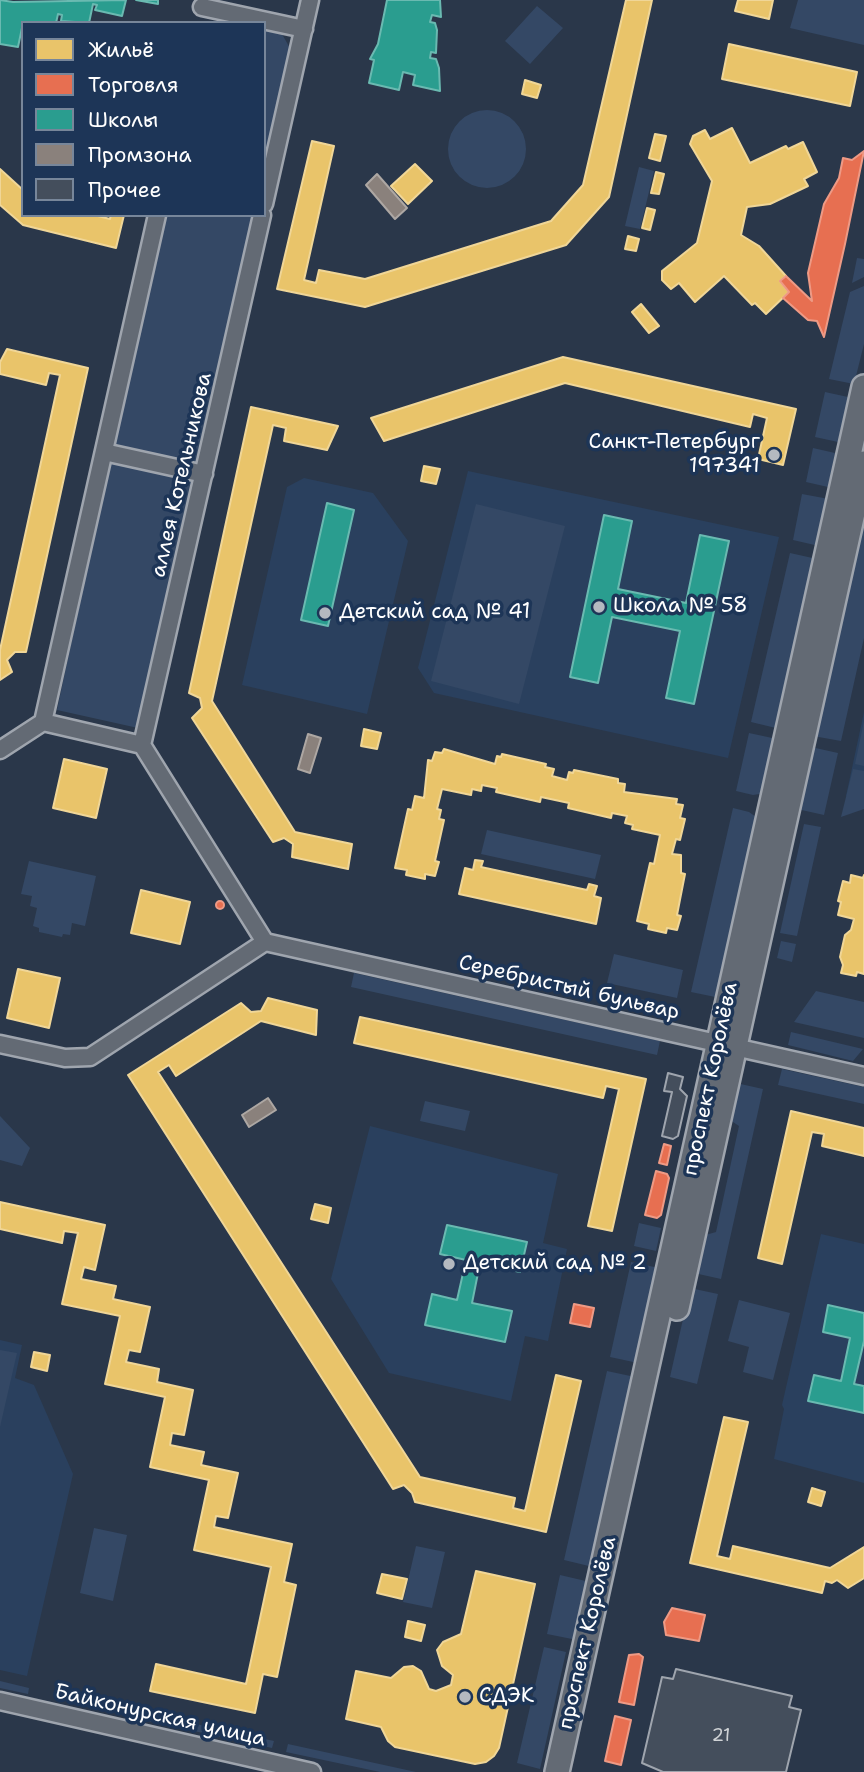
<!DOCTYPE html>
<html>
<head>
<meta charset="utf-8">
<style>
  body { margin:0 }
  #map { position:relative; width:864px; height:1772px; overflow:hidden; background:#2a374a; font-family:"Shantell Sans",sans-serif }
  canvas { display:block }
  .legend { position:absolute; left:21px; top:21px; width:245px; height:196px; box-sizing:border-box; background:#1d3557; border:2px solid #77869a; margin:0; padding:9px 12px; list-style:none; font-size:21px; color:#fff }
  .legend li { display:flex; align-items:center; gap:14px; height:35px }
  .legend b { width:35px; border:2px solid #77869a }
</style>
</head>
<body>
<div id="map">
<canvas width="864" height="1772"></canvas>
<ul class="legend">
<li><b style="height:19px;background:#e9c46a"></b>Жильё</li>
<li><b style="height:19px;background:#e76f51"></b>Торговля</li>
<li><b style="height:19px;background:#2a9d8f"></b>Школы</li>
<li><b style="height:19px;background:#8a817c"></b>Промзона</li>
<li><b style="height:19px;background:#444e5c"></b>Прочее</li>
</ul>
</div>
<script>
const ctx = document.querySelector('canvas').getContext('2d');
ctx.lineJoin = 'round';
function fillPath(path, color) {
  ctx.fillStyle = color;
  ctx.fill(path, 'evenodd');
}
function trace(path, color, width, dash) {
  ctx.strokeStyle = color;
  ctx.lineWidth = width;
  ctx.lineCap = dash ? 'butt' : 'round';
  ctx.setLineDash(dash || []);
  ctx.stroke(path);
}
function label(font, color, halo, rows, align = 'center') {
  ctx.font = font + ' "Shantell Sans",sans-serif';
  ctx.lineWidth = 7;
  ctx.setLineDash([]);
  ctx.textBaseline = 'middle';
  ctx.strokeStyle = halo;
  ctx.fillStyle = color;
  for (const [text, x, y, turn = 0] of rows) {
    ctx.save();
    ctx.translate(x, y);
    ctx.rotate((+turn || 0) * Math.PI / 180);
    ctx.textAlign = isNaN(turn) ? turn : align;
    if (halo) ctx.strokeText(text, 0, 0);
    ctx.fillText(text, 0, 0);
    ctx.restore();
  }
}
fillPath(new Path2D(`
  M468 471 779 537 728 758 434 693 418 668Z
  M304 478 373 493 408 541 367 714 242 685 287 487Z
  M864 712V800L846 796Z
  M370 1126 558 1174 543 1243 567 1249 548 1341 525 1336 511 1401 389 1373 331 1279Z
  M821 1234 864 1244V1483L774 1459 784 1409 782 1405Z
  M0 1340 22 1345 15 1378 34 1385 73 1474 27 1676 0 1670Z`), '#2a405e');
fillPath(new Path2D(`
  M798 0H864V45L790 28Z
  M537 6 563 28 530 64 505 41Z
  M264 29 282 34 291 50 264 169Z
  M448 149a39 39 0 1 1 78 0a39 39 0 1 1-78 0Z
  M639 167 654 171 640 229 625 226Z
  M164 215H254L197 465 113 448Z
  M857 258 864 259V277L852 283Z
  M864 286V344L854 384 829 379 850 292Z
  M825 392 848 397 838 442 815 437Z
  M813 448 835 453 828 487 806 482Z
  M110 462 194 480 138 728 57 710Z
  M802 494 829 499 819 546 793 540Z
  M476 504 565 526 519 704 431 681Z
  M864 514V638L841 741 813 736Z
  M790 553 817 559 780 729 751 722Z
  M864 721V766L855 764Z
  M749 733 777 739 766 793 753 795 736 791Z
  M811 747 838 753 824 815 797 809Z
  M853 769 864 771V809L841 817Z
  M733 808 749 812 759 819 720 998 691 992Z
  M804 824 821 827 797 936 780 933Z
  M487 830 601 855 595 879 481 854Z
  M29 861 96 876 85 926 72 923 70 935 63 934 62 937 39 932V928L33 926 37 908 30 906 32 896 21 894Z
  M781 941 796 944 792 962 777 958Z
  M614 954 683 970 677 998 607 983Z
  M354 973 660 1041 657 1055 351 987Z
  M816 991 864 1002V1038L794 1022Z
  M636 998 676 1007 673 1020 637 1010Z
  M791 1032 863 1049 853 1061 788 1045Z
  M782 1069 864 1087V1104L778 1085Z
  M736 1083 763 1089 721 1279 694 1273 702 1236 716 1232 739 1126 730 1120Z
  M425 1101 470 1111 465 1131 420 1121Z
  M0 1116 30 1148 22 1166 0 1160Z
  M639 1223 661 1228 656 1251 634 1246Z
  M631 1262 659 1268 638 1363 610 1357Z
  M690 1288 718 1294 697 1384 670 1377Z
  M739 1300 790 1313 773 1380 743 1372 749 1347 728 1341Z
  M0 1350 17 1353 0 1427Z
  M607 1371 635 1377 593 1567 564 1560Z
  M94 1528 127 1535 113 1601 80 1593Z
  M416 1546 445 1552 432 1608 403 1602Z
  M560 1575 590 1582 577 1640 547 1634Z
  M544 1647 566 1652 540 1769 517 1763Z
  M0 1681 29 1688 28 1694 0 1688Z
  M136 1711 274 1741 272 1748 134 1718Z
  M288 1744 416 1772H380L286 1752Z`), '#344865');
const homes = new Path2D(`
  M626 0H652L609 197 566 245 365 307 277 289 312 141 334 146 304 280 316 283 319 270 365 279 551 221 583 185Z
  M738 0H773L769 19 735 11Z
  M729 44 857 72 850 106 722 79Z
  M525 80 541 85 537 98 522 94Z
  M732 128 750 163 786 146 788 149 803 142 817 172 804 179 808 186 770 204 747 207 741 235 759 246 786 276 780 281 789 292 766 314 755 303 752 305 724 276 695 302 679 283 671 289 662 280V271L697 243 712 181 690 144 693 136 705 130 710 139Z
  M655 134 666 136 660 161 649 158Z
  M415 164 432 181 408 204 391 186Z
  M0 169 23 190V215H94L110 219 111 215H124L116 248 23 225 0 205Z
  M656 172 664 174 659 194 651 193Z
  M647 208 655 210 650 230 642 228Z
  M628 236 639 239 636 251 625 249Z
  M641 304 659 326 649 333 632 312Z
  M7 349 88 368 26 652H15L7 660 12 672 0 680V650L60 375 49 373 46 385 0 374V362Z
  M563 357 796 409 783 465 758 459 767 418 753 414 750 427 565 383 384 441 371 418Z
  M251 407 338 426 327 450 284 441 286 428 273 425 212 701 295 832 352 844 348 869 292 857 293 844 284 838 273 842 192 718 202 708 200 698 189 693Z
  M424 466 440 469 436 484 421 481Z
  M364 729 381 733 377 749 361 746Z
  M444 749 495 764 497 756 501 757 502 754 546 764 545 767 554 769 552 776 567 780 569 772 573 773 574 770 618 779V783L625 784 624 792 677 799 676 804 683 805 680 818 685 819 680 840 676 839 672 854 681 855V873L685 874 677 915 681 916 677 930 667 928 666 933 648 929 649 924 637 921 650 863 654 864 660 835 632 829 633 825 625 823 627 816 612 813 611 818 568 808 569 803 541 797 540 802 496 792 497 788 482 785 481 791 472 789 471 795 442 789 437 809 441 810 439 819 444 820 435 861 439 862 435 876 425 874V879L406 875 407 870 395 868 408 809 412 810 415 796 424 798 428 760 432 761 435 752 442 753Z
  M64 759 107 769 96 818 53 808Z
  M475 860 483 861 481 867 587 890 589 884 597 886 594 896 601 898 596 924 459 894 465 868 473 870Z
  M851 875 863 878 864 875V974L857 972 856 976 841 973 843 965 840 957 845 935 851 930 854 919 838 915 841 902 838 901 843 881 850 883Z
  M141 890 190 902 180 944 131 933Z
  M18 969 60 978 49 1028 7 1018Z
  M268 998 317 1010 316 1035 261 1021 176 1076 169 1065 158 1072 420 1477 515 1498 513 1508 525 1511 556 1375 581 1381 546 1532 415 1502 412 1493 404 1485 393 1489 128 1075 241 1003 251 1012 261 1011Z
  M360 1017 646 1079 612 1231 588 1226 619 1089 606 1086 603 1098 354 1043Z
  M791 1111 864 1128V1156L822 1146 824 1134 812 1132 782 1264 758 1258Z
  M0 1202 105 1225 95 1270 84 1267 81 1279 116 1286 113 1299 150 1307 140 1352 129 1350 126 1362 159 1369 157 1382 193 1390 184 1435 172 1433 170 1445 204 1452 201 1465 238 1473 228 1518 216 1516 214 1527 292 1544 284 1582 296 1585 277 1677 263 1674 255 1713 150 1691 156 1664 246 1684 271 1567 194 1550 209 1480 150 1467 165 1397 105 1384 120 1316 62 1304 78 1233 64 1231 62 1243 0 1229Z
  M315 1204 331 1208 328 1223 311 1219Z
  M34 1352 50 1355 47 1371 31 1367Z
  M724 1417 748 1422 717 1556 730 1559 733 1546 830 1568 864 1547V1578L848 1588 837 1580 832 1583 825 1581 822 1593 690 1563Z
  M812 1488 825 1492 821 1506 808 1502Z
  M476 1571 535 1584 499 1748 494 1756 486 1762 475 1764 395 1747 388 1741 381 1727 346 1719 356 1671 391 1678 404 1667 413 1666 421 1671 429 1689 436 1691 451 1685 453 1675 442 1666 437 1650 443 1642 461 1634Z
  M382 1574 407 1579 402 1599 377 1593Z
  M408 1621 425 1625 421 1641 405 1637Z`);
fillPath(homes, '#e9c46a');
trace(homes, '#f0d697', 2);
const shops = new Path2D(`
  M864 151 845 244 824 337 817 321 808 320 783 298 789 292 780 281 786 276 812 301 808 273 824 204 839 178 843 158 852 160Z
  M216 905a4 4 0 1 1 8 0a4 4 0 1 1-8 0Z
  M664 1144 671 1146 667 1165 659 1163Z
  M656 1171 667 1174 669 1178 661 1215 657 1218 645 1215Z
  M574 1304 594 1308 590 1327 570 1323Z
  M672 1608 705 1615 699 1641 666 1635 664 1622Z
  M639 1654 643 1657 634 1705 619 1702 629 1655Z
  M615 1716 631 1720 621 1765 605 1761Z`);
fillPath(shops, '#e76f51');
trace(shops, '#ee9a85', 2);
const schools = new Path2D(`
  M0 0 13 2 126 0 122 16 95 10 97 5 93 4 89 23 61 21 62 15 58 14 56 23H23L18 47 0 44Z
  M136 0H158V4Z
  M387 0H440L441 17 432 15 430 22 435 23 437 30 436 53 431 52 430 58 436 59 439 68 440 91 413 85 415 75 403 72 399 90 369 83 374 60 370 59 378 44Z
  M327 503 354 510 328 626 301 620Z
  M604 515 632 521 618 589 686 603 700 535 729 541 694 704 666 698 680 631 612 617 598 683 570 677Z
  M447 1225 527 1242 520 1272 480 1263 472 1303 512 1311 505 1342 425 1325 432 1294 457 1300 466 1260 440 1254Z
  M828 1305 864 1313V1341L854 1384 864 1386V1413L808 1401 814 1375 841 1381 850 1338 823 1332Z`);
fillPath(schools, '#2a9d8f');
trace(schools, '#6abab1', 2);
const industry = new Path2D(`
  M377 174 407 208 395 219 366 185Z
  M308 734 321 738 310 773 298 769Z
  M268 1098 276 1110 249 1127 242 1115Z`);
fillPath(industry, '#8a817c');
trace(industry, '#ada7a3', 2);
const building = new Path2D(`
  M668 1073 683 1077 680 1089 687 1096 678 1136 673 1139 662 1136 672 1092 664 1091Z
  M676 1669 792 1696 789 1707 801 1710 786 1772H663L642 1763 662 1677 673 1679Z`);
fillPath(building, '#444e5c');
trace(building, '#9fa5ae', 2);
const street = new Path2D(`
  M202 7 304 29
  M264 204 310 0
  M104 452 204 474
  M43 722 157 215
  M142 745 262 215
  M0 750 43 722 142 745 265 942
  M265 942 864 1076
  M0 1044 65 1058 90 1057 265 942
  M0 1701 312 1772`);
const secondary = new Path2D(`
  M677 1308 864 463
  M557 1772 864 387`);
trace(street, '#9fa5ae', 21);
trace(secondary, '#9fa5ae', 28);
trace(street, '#636a74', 16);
trace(secondary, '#636a74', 23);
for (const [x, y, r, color] of [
  [774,455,7,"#b4b9c0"],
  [599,607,7,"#b4b9c0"],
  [325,613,7,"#b4b9c0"],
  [449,1264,7,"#b4b9c0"],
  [465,1697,7,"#b4b9c0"]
]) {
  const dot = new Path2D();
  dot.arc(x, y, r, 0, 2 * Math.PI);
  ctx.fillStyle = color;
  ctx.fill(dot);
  trace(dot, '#1d3557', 2.5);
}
label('18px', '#d0d3d6', null, [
  ["21",721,1736]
]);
label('21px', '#fff', '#1d3557', [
  ["Санкт-Петербург",760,443,"right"],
  ["197341",760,467,"right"],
  ["Школа № 58",613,607],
  ["Детский сад № 41",339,613],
  ["Детский сад № 2",463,1264],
  ["СДЭК",479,1697]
], 'left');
label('21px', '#fff', '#1d3557', [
  ["аллея Котельникова",182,475,-77],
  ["Серебристый бульвар",569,988,13],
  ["проспект Королёва",711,1079,-78],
  ["проспект Королёва",588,1633,-77],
  ["Байконурская улица",160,1716,13]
]);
</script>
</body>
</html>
